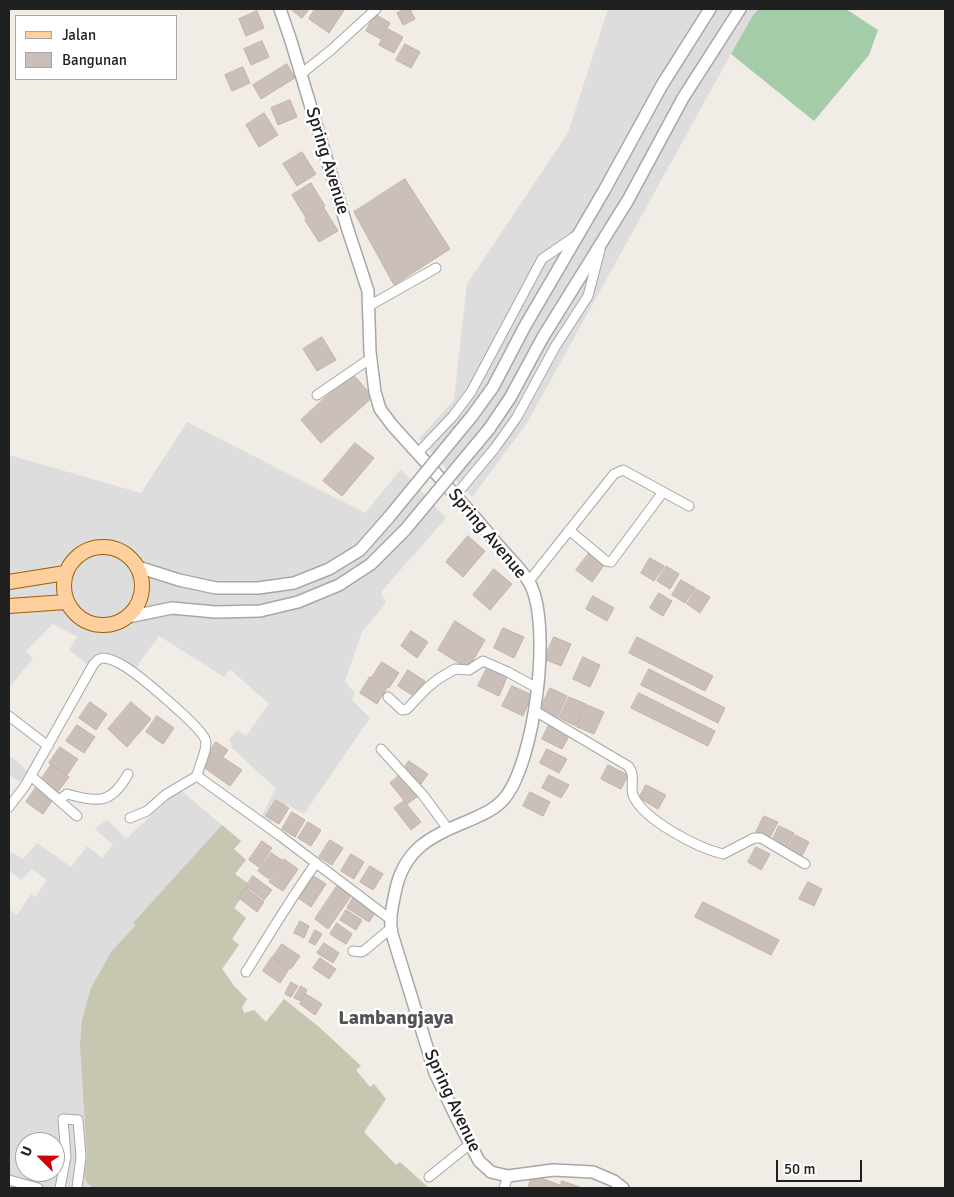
<!DOCTYPE html>
<html>
<head>
<meta charset="utf-8">
<style>
  body { margin:0 }
  #map { position:relative; width:954px; height:1197px; overflow:hidden; background:#f1ede6; font-family:Signika,sans-serif }
  canvas { display:block }
  .frame { position:absolute; inset:0; border:10px solid #202020; pointer-events:none }
  .legend { position:absolute; left:15px; top:15px; width:162px; height:65px; box-sizing:border-box; background:#fff; border:1px solid #a6a6a6; margin:0; padding:6px 9px; list-style:none; font-size:15px; color:#202020 }
  .legend li { display:flex; align-items:center; gap:10px; height:25px }
  .legend b { width:25px; border:1px solid #a6a6a6 }
  .north { position:absolute; left:15px; top:1132px; width:50px; height:50px; box-sizing:border-box; background:#fff; border:1px solid #a6a6a6; border-radius:50%; rotate:293deg; font-size:14px; font-weight:700; line-height:20px; text-align:center; color:#202020 }
  .north::after { content:''; display:block; margin:auto; width:18px; height:22px; background:#d0000b; clip-path:polygon(50% 0,100% 100%,50% 72%,0 100%) }
  .scale { position:absolute; left:776px; top:1160px; width:86px; height:22px; box-sizing:border-box; border:2px solid #202020; border-top:0; padding-left:6px; font-size:15px; line-height:18px; white-space:nowrap; color:#202020; -webkit-text-stroke:4px #fff; paint-order:stroke }
</style>
</head>
<body>
<div id="map">
<canvas width="954" height="1197"></canvas>
<div class="frame"></div>
<ul class="legend">
<li><b style="height:6px;background:#ffd09d"></b>Jalan</li>
<li><b style="height:14px;background:#cabfb9"></b>Bangunan</li>
</ul>
<div class="north">U</div>
<div class="scale">50 m</div>
</div>
<script>
const ctx = document.querySelector('canvas').getContext('2d');
ctx.lineJoin = 'round';
function fillPath(path, color) {
  ctx.fillStyle = color;
  ctx.fill(path, 'evenodd');
}
function trace(path, color, width, dash) {
  ctx.strokeStyle = color;
  ctx.lineWidth = width;
  ctx.lineCap = dash ? 'butt' : 'round';
  ctx.setLineDash(dash || []);
  ctx.stroke(path);
}
function label(font, color, halo, rows, align = 'center') {
  ctx.font = font + ' Signika,sans-serif';
  ctx.lineWidth = 5;
  ctx.setLineDash([]);
  ctx.textBaseline = 'middle';
  ctx.strokeStyle = halo;
  ctx.fillStyle = color;
  for (const [text, x, y, turn = 0] of rows) {
    ctx.save();
    ctx.translate(x, y);
    ctx.rotate((+turn || 0) * Math.PI / 180);
    ctx.textAlign = isNaN(turn) ? turn : align;
    if (halo) ctx.strokeText(text, 0, 0);
    ctx.fillText(text, 0, 0);
    ctx.restore();
  }
}
fillPath(new Path2D(`
  M608 9H759L753 15 731 54 527 423 472 497 419 439 454 400 467 284 568 133Z
  M187 422 365 513 401 469 446 518 381 592 386 603 362 632 345 681 355 694 352 700 370 718 304 814 286 804 268 826 260 819 276 789 232 748 229 739 238 730 246 736 269 704 230 669 224 677 159 636 135 669 104 652 87 664 69 650 77 637 53 624 26 651 33 658 9 688V455L141 493Z
  M9 755 28 771 20 782 9 775Z
  M179 789 241 841 234 849 246 860 235 874 250 885 234 908 246 918 232 939 239 945 222 969 235 987 247 999 242 1007 244 1013 254 1010 266 1022 284 999 319 1027 361 1066 356 1070 370 1087 374 1084 386 1099 364 1132 396 1165 400 1162 429 1188H9V936L10 934 9 932V909L17 915 31 894 35 897 47 880 32 869 21 880 9 870V857L12 852 23 859 37 843 71 867 87 846 102 858 113 845 95 829 107 819 126 839ZM25 1142H55V1172H25Z`), '#dedddd');
fillPath(new Path2D(`
  M222 825 241 841 234 849 246 860 235 874 250 885 234 908 246 918 232 939 239 945 222 969 235 987 247 999 242 1007 244 1013 254 1010 266 1022 284 999 319 1027 361 1066 356 1070 370 1087 374 1084 386 1099 364 1132 396 1165 400 1162 429 1188H93L86 1181 84 1175 87 1157 80 1045 82 1020 91 988 111 952 135 926 134 922Z`), '#c7c6b1');
fillPath(new Path2D(`
  M759 9H846L878 30 869 55 814 121 731 54 753 15Z`), '#a5cca9');
const building = new Path2D(`
  M291 9H309L302 18Z
  M315 9H345L329 33 309 19Z
  M405 9H410L415 19 403 25 397 13Z
  M257 11 264 28 246 36 239 19Z
  M375 14 390 23 381 39 366 31Z
  M388 29 403 37 394 53 379 45Z
  M262 41 269 57 251 65 244 49Z
  M405 44 420 52 411 68 396 60Z
  M287 64 295 78 261 99 253 85Z
  M243 67 250 83 232 91 225 75Z
  M290 100 297 117 278 125 271 108Z
  M264 113 278 135 259 147 246 125Z
  M302 152 316 174 297 186 283 164Z
  M405 179 450 249 394 285 354 212Z
  M311 183 325 206 306 218 292 195Z
  M324 208 338 231 319 242 305 220Z
  M322 337 336 360 317 371 303 349Z
  M352 373 373 397 321 443 301 420Z
  M355 443 374 458 342 496 323 481Z
  M468 536 485 551 463 577 446 562Z
  M590 552 605 564 592 582 576 570Z
  M650 558 664 566 654 581 641 573Z
  M666 566 679 574 670 589 657 581Z
  M494 569 512 584 490 610 473 595Z
  M681 580 695 588 685 603 672 595Z
  M696 589 710 597 700 613 687 604Z
  M659 593 672 601 663 616 650 608Z
  M593 596 614 608 607 621 586 609Z
  M455 621 485 640 468 669 438 650Z
  M503 628 524 637 514 658 494 648Z
  M411 631 428 642 417 658 401 646Z
  M554 637 571 644 561 666 544 659Z
  M637 637 713 676 705 691 629 653Z
  M583 657 600 665 590 687 573 679Z
  M382 662 399 673 389 688 372 677Z
  M488 666 508 675 499 696 478 686Z
  M649 669 725 708 718 723 641 685Z
  M408 670 425 681 415 697 398 686Z
  M370 677 387 688 377 704 360 693Z
  M512 686 532 695 523 716 502 706Z
  M550 688 567 696 557 718 540 710Z
  M639 693 715 731 708 746 631 708Z
  M569 697 586 704 576 726 559 718Z
  M90 702 107 714 96 730 79 718Z
  M131 702 151 719 127 747 108 729Z
  M587 705 604 712 594 734 577 727Z
  M157 716 174 728 163 744 146 732Z
  M77 725 95 737 84 753 66 741Z
  M549 725 569 736 562 749 542 739Z
  M216 742 228 750 212 773 200 765Z
  M60 747 78 759 67 775 49 763Z
  M547 749 567 759 559 773 540 763Z
  M224 758 242 770 230 786 213 774Z
  M409 761 428 774 421 784 402 771Z
  M51 765 69 777 57 793 40 781Z
  M608 765 628 775 621 789 601 779Z
  M400 775 417 797 407 804 390 783Z
  M549 775 569 785 561 798 542 788Z
  M646 785 666 795 658 809 639 798Z
  M37 786 54 798 43 814 26 802Z
  M530 792 550 802 543 816 523 806Z
  M276 800 289 808 279 824 266 816Z
  M404 801 421 822 411 830 394 808Z
  M292 812 305 820 295 837 282 829Z
  M764 816 778 822 769 839 756 832Z
  M308 822 321 830 311 846 298 838Z
  M779 826 794 833 785 850 771 843Z
  M795 835 809 842 800 860 786 852Z
  M330 840 343 848 332 865 319 857Z
  M262 841 272 848 259 867 249 860Z
  M756 847 770 854 761 870 748 862Z
  M271 853 282 860 269 879 258 871Z
  M351 854 364 862 354 879 341 871Z
  M284 859 298 869 283 891 269 882Z
  M370 866 383 874 373 890 360 882Z
  M312 875 326 884 311 907 297 897Z
  M253 876 272 890 264 900 246 886Z
  M808 882 822 889 814 906 799 899Z
  M337 886 351 896 328 929 315 919Z
  M246 888 264 902 257 912 238 897Z
  M353 898 375 913 369 922 347 908Z
  M703 902 779 940 771 955 695 917Z
  M346 910 362 920 356 930 340 920Z
  M300 921 309 926 304 938 294 933Z
  M337 923 352 934 346 944 330 934Z
  M315 930 322 934 315 945 309 942Z
  M324 943 339 953 333 963 317 953Z
  M282 944 300 956 291 969 273 957Z
  M272 957 289 969 280 983 263 971Z
  M320 958 336 969 329 979 313 968Z
  M291 982 298 986 291 997 285 994Z
  M301 986 307 990 301 1001 294 998Z
  M306 994 322 1004 315 1015 300 1004Z
  M532 1175 560 1185 559 1188H528Z
  M562 1181 583 1188H560Z`);
fillPath(building, '#cabfb9');
trace(building, '#c4b2a7', 1);
const minor = new Path2D(`
  M301 74 331 50 376 9
  M369 306 436 268
  M317 395 371 358
  M418 453 453 416 471 392 542 259 577 235
  M455 496 495 448 517 417 555 347 588 296 600 250
  M569 530 606 561 611 562 663 492
  M529 581 614 474 623 470 689 506
  M388 697 402 710 407 709 427 688 438 679 455 669 469 670 483 661 508 672 537 688
  M535 711 628 766C636 775 630 785 633 795 643 820 698 848 723 854L754 838H761L805 864
  M9 716 48 746
  M381 749 423 795 448 829
  M31 776 77 816
  M59 800 67 794C98 802 111 805 128 774
  M9 807 25 786 93 665C96 662 98 658 103 658 109 658 119 663 124 666 138 674 200 726 205 739 209 747 199 765 197 776L279 835 390 919
  M130 818 147 811 165 795 197 776
  M353 951 361 952 365 950 391 928
  M246 972C269 935 291 898 316 863
  M429 1177 470 1144
  M9 1180 38 1188
  M60 1188 66 1157 63 1119 78 1120 81 1157 77 1188
  M504 1188 508 1176`);
const tertiary = new Path2D(`
  M280 9 291 41 347 227 368 291 370 352 375 392 380 409 392 425C427 464 464 503 497 544 507 556 521 568 529 582 553 622 535 765 503 800 494 810 481 815 468 821 430 836 403 850 395 893 392 908 389 920 392 934L435 1073 458 1121 479 1161 491 1172 508 1176 553 1170 593 1172 614 1181 623 1188
  M472 416 493 387 525 326 605 189 662 85 710 9
  M489 429 510 398 543 337 628 200 683 98 740 9
  M138 567 179 580 216 588H258L294 583 329 569 360 550 389 517
  M128 617 172 608 215 612 260 611 298 602 339 585 371 564 405 530`);
const primary = new Path2D(`
  M64 586a39 39 0 1 1 78 0a39 39 0 1 1-78 0Z
  M9 582 65 573
  M9 606 66 602`);
trace(minor, '#a7a7a7', 11);
trace(tertiary, '#a7a7a7', 14);
trace(primary, '#9c6000', 16);
trace(minor, '#fff', 9);
trace(tertiary, '#fff', 11);
trace(primary, '#ffd09d', 14);
const tertiaryBridge = new Path2D(`
  M389 517 472 416
  M405 530 489 429`);
trace(tertiaryBridge, '#a7a7a7', 14, []);
trace(tertiaryBridge, '#fff', 11);
label('18px', '#202020', '#fff', [
  ["Spring Avenue",327,161,73],
  ["Spring Avenue",487,534,50],
  ["Spring Avenue",452,1101,65]
]);
label('bold 20px', '#535353', '#fff', [
  ["Lambangjaya",396,1019]
]);
</script>
</body>
</html>
